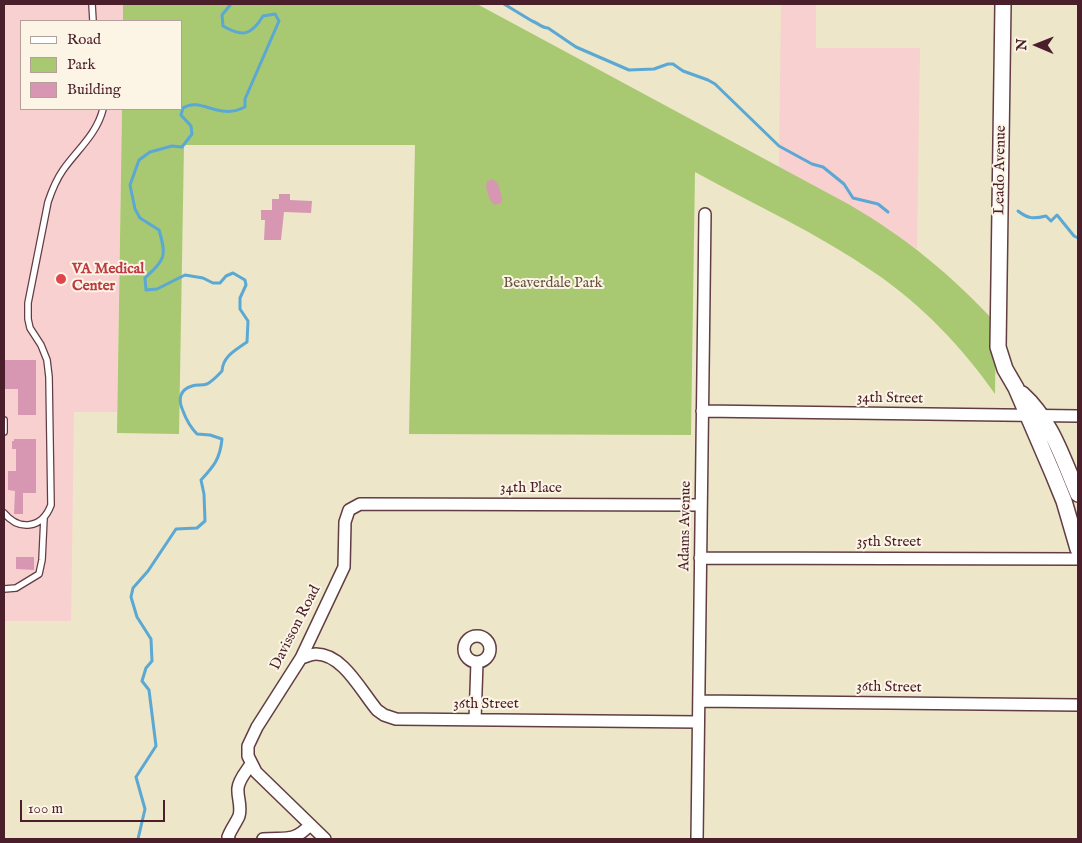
<!DOCTYPE html>
<html>
<head>
<meta charset="utf-8">
<style>
  body { margin:0 }
  #map { position:relative; width:1082px; height:843px; overflow:hidden; background:#ede6c8; font-family:"IM FELL English",serif }
  canvas { display:block }
  .frame { position:absolute; inset:0; border:5px solid #4a1f2b; pointer-events:none }
  .legend { position:absolute; left:20px; top:20px; width:162px; height:90px; box-sizing:border-box; background:#fcf5e5; border:1px solid #b59f9b; margin:0; padding:6px 9px; list-style:none; font-size:15px; color:#4a1f2b }
  .legend li { display:flex; align-items:center; gap:10px; height:25px }
  .legend b { width:25px; border:1px solid #b59f9b }
  .north { position:absolute; left:1012px; top:20px; width:50px; height:50px; -webkit-text-stroke:4px #fcf5e5; paint-order:stroke; rotate:271deg; font-size:14px; font-weight:700; line-height:20px; text-align:center; color:#4a1f2b }
  .north::after { content:''; display:block; margin:auto; width:18px; height:22px; background:#4a1f2b; clip-path:polygon(50% 0,100% 100%,50% 72%,0 100%) }
  .scale { position:absolute; left:20px; top:800px; width:145px; height:22px; box-sizing:border-box; border:2px solid #4a1f2b; border-top:0; padding-left:6px; font-size:15px; line-height:18px; white-space:nowrap; color:#4a1f2b; -webkit-text-stroke:4px #fcf5e5; paint-order:stroke }
</style>
</head>
<body>
<div id="map">
<canvas width="1082" height="843"></canvas>
<div class="frame"></div>
<ul class="legend">
<li><b style="height:6px;background:#fff"></b>Road</li>
<li><b style="height:14px;background:#a8c971"></b>Park</li>
<li><b style="height:14px;background:#d797b3"></b>Building</li>
</ul>
<div class="north">N</div>
<div class="scale">100 m</div>
</div>
<script>
const ctx = document.querySelector('canvas').getContext('2d');
ctx.lineJoin = 'round';
function fillPath(path, color) {
  ctx.fillStyle = color;
  ctx.fill(path, 'evenodd');
}
function trace(path, color, width, dash) {
  ctx.strokeStyle = color;
  ctx.lineWidth = width;
  ctx.lineCap = dash ? 'butt' : 'round';
  ctx.setLineDash(dash || []);
  ctx.stroke(path);
}
function label(font, color, halo, rows, align = 'center') {
  ctx.font = font + ' "IM FELL English",serif';
  ctx.lineWidth = 4;
  ctx.setLineDash([]);
  ctx.textBaseline = 'middle';
  ctx.strokeStyle = halo;
  ctx.fillStyle = color;
  for (const [text, x, y, turn = 0] of rows) {
    ctx.save();
    ctx.translate(x, y);
    ctx.rotate((+turn || 0) * Math.PI / 180);
    ctx.textAlign = isNaN(turn) ? turn : align;
    if (halo) ctx.strokeText(text, 0, 0);
    ctx.fillText(text, 0, 0);
    ctx.restore();
  }
}
fillPath(new Path2D(`
  M4 4H123V21H21V109H122L117 412H74L71 621H4Z
  M781 4H816V48H920L917 249 873 219 779 167Z`), '#f7d0cf');
fillPath(new Path2D(`
  M123 4H477L850 205C908 239 950 274 996 323L995 394C962 347 922 305 875 273 819 234 755 205 695 172L691 435 409 434 415 145H184L179 434 117 433 122 109H181V21H123Z`), '#a8c971');
trace(new Path2D(`
  M504 4 532 21C538 23 542 28 548 28L576 47 629 70 654 69 668 64H673L683 71 708 80 715 84 779 146 812 164 823 167 844 184 853 198 878 204 888 212
  M1018 211C1028 219 1034 219 1046 216L1051 221 1057 215 1074 236 1078 238
  M138 839 145 809 136 777 156 746 149 690 142 681 146 668 152 661 151 639 137 617 131 597 133 588 148 571 176 529 197 528 205 521 204 494 201 480C214 466 220 459 222 439L210 435 197 434C190 427 186 419 183 411 178 400 179 390 192 386 197 384 202 386 207 384 213 381 218 375 222 371 223 356 236 350 247 342L248 321 240 309V298L246 285 245 280 233 273 226 276 220 283H213L203 278 185 275 157 289 146 290 145 278C165 259 167 257 159 230L140 218 135 209 130 185 139 160 150 152 172 146 182 147 192 134 191 126 181 115 183 108C201 96 218 121 245 107V99L279 21 275 14 263 16C251 36 242 37 223 26L222 15 231 4`), '#5aa8d3', 3);
fillPath(new Path2D(`
  M493 179 498 184 502 197 501 203 495 205 490 200 486 187 487 181Z
  M279 194H290V200L312 201 311 213 284 212 281 240H264L265 220H261V210H272V199H279Z
  M4 360H36V415H18V389H4Z
  M14 439H36V493H23V514H14L15 491 8 490V471H16V449H12V441H14Z
  M16 557H34V570L16 569Z`), '#d797b3');
const service = new Path2D(`
  M92 4 93 21
  M4 420V432
  M4 513C19 531 42 529 51 505L49 377 47 360 41 345 30 328 28 319V303L48 202C52 190 56 180 63 170 77 150 97 134 103 109
  M4 589 16 588 39 574 42 560 44 518`);
const minor = new Path2D(`
  M702 411 1078 416
  M700 558 1078 559
  M464 649a13 13 0 1 1 26 0a13 13 0 1 1-26 0Z
  M301 658C305 657 311 654 316 654 343 654 361 691 377 710L384 715 396 719 698 722
  M699 701 1078 705
  M475 720 477 662
  M229 839 228 837C231 829 236 823 239 816 242 806 237 797 238 788 239 779 246 772 251 764
  M263 839C285 837 293 843 310 825
  M325 839 256 772 248 756V746L257 727 301 658 344 567 345 522 349 510 360 504 701 505
  M697 839 705 214`);
const tertiary = new Path2D(`
  M1003 4 998 347 1005 369 1016 388 1053 474 1064 501 1078 549
  M1022 394C1051 420 1063 459 1078 494`);
trace(service, '#623d43', 8);
trace(minor, '#623d43', 14);
trace(tertiary, '#623d43', 18);
trace(service, '#fff', 5.5);
trace(minor, '#fff', 11);
trace(tertiary, '#fff', 15);
for (const [x, y, r, color] of [
  [61,279,6,"#e0444e"]
]) {
  const dot = new Path2D();
  dot.arc(x, y, r, 0, 2 * Math.PI);
  ctx.fillStyle = color;
  ctx.fill(dot);
  trace(dot, '#fcf5e5', 2);
}
label('15px', '#4a1f2b', '#fcf5e5', [
  ["Leado Avenue",1001,170,-89],
  ["34th Street",890,399,1],
  ["34th Place",531,489],
  ["Adams Avenue",686,526,-89],
  ["35th Street",889,543],
  ["Davisson Road",296,628,-63],
  ["36th Street",889,688,1],
  ["36th Street",486,705]
]);
label('bold 15px', '#be3a42', '#fcf5e5', [
  ["VA Medical",72,270],
  ["Center",72,287]
], 'left');
label('15px', '#665240', '#fcf5e5', [
  ["Beaverdale Park",553,284]
]);
</script>
</body>
</html>
